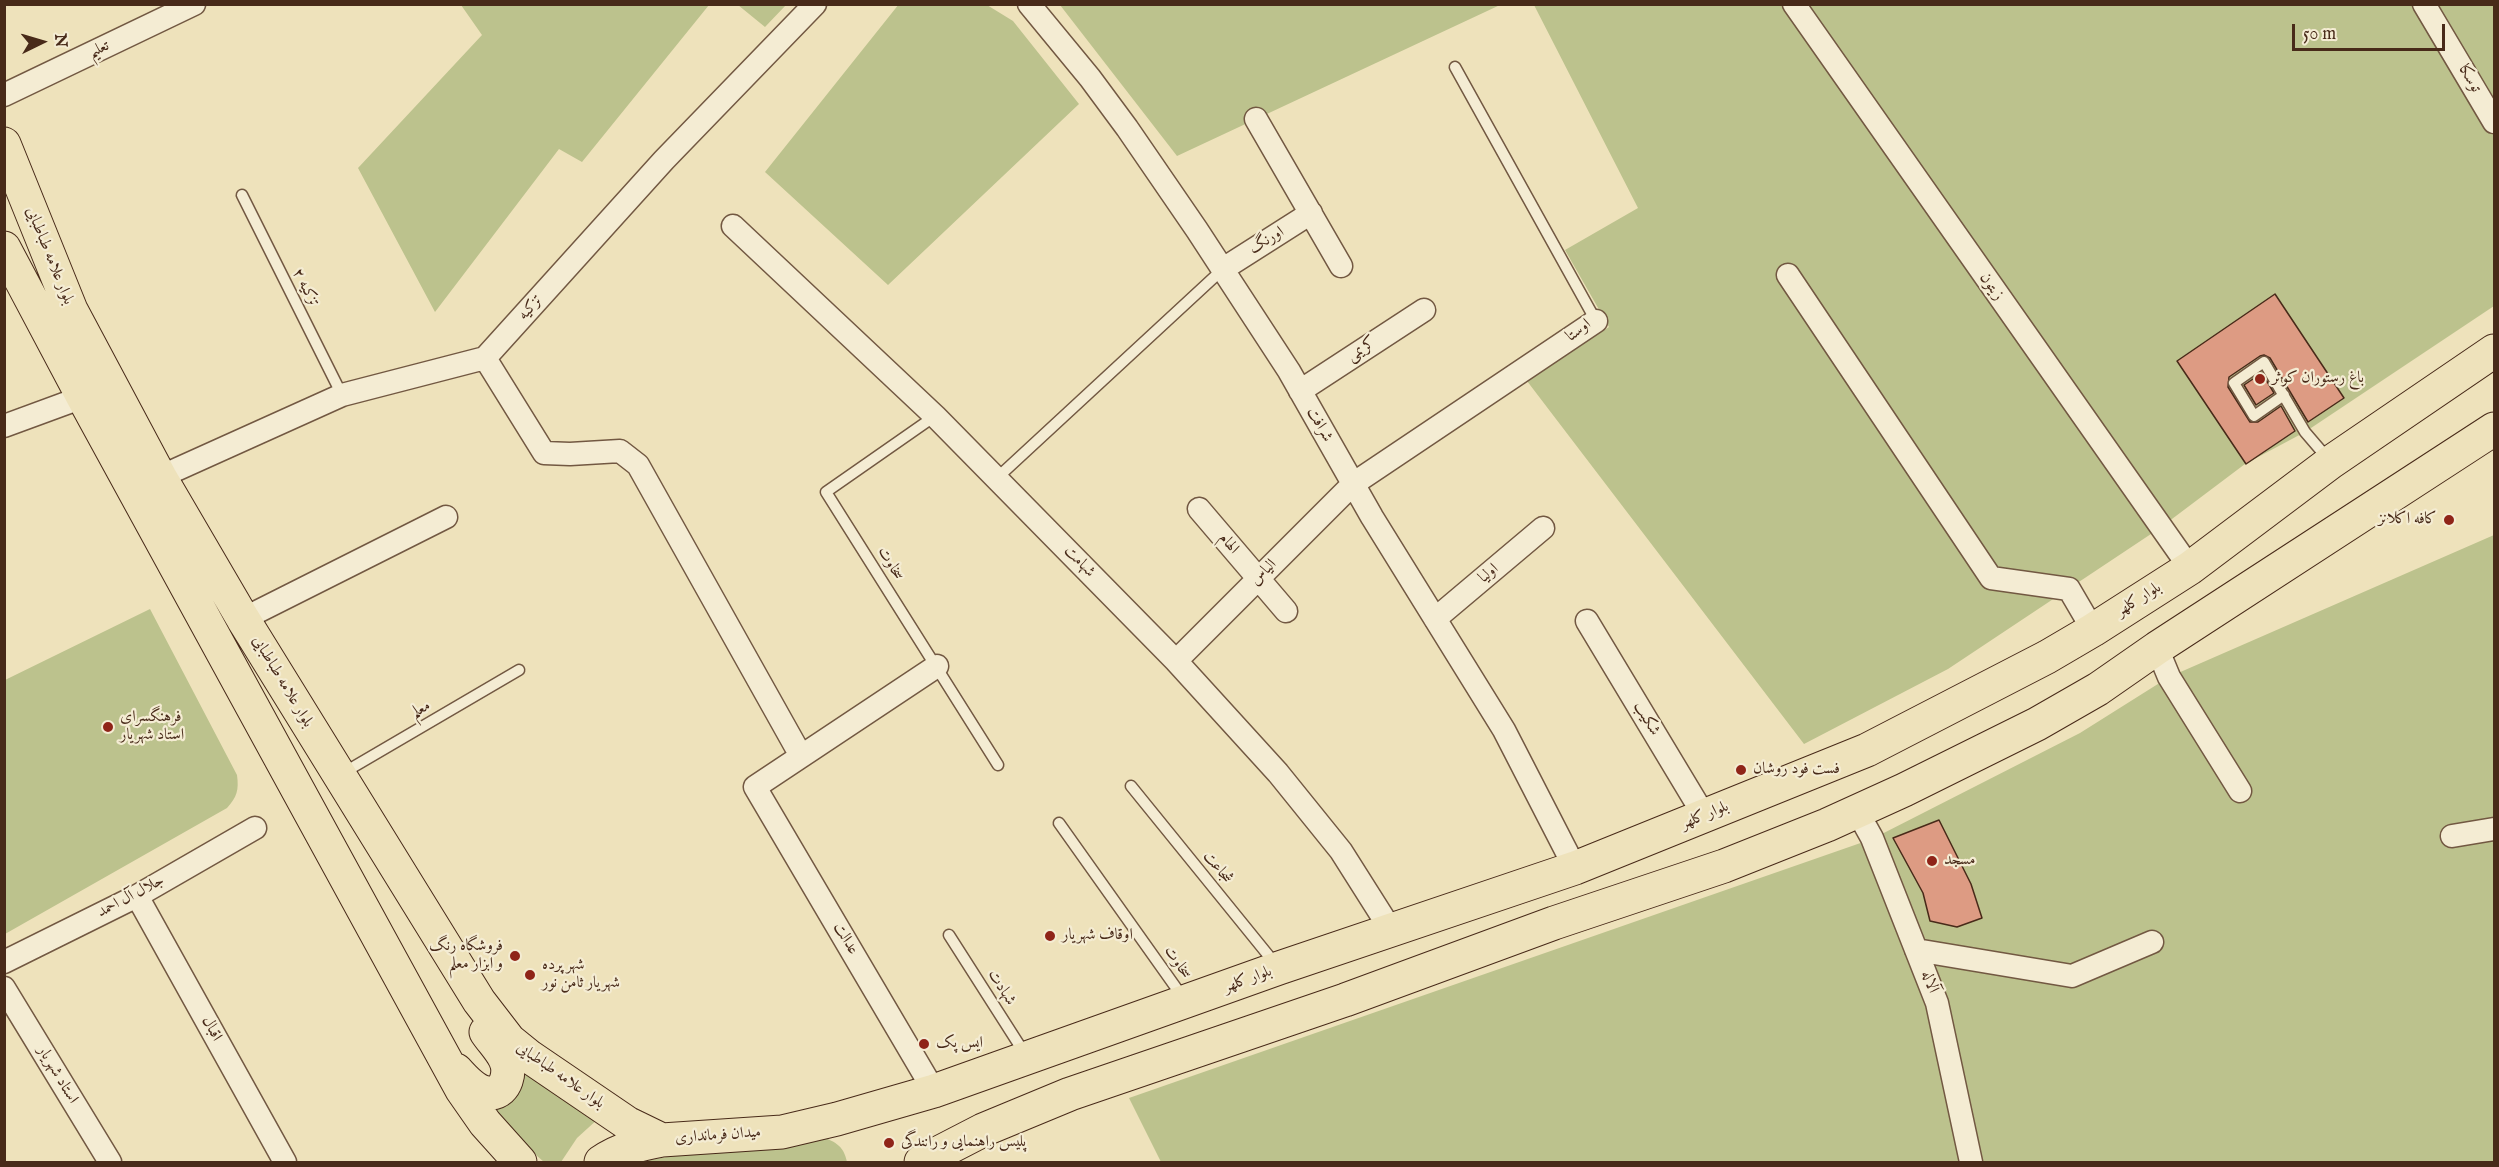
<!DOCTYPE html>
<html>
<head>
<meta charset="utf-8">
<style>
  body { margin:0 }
  #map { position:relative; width:2499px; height:1167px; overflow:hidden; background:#eee2bb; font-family:"IM FELL English",serif }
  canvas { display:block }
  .frame { position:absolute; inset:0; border:6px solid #482a19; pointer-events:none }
  .north { position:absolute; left:12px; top:12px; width:60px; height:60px; -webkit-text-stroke:4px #f4ecd3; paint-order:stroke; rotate:85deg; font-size:16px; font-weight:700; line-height:24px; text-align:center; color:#482a19 }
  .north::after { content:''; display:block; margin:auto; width:21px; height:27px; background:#482a19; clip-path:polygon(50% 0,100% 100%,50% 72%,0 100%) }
  .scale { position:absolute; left:2292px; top:24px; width:153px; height:27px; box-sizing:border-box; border:3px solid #482a19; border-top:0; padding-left:8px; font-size:18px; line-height:21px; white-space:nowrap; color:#482a19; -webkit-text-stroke:4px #f4ecd3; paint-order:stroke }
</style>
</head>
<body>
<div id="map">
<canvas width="2499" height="1167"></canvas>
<div class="frame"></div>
<div class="north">N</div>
<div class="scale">50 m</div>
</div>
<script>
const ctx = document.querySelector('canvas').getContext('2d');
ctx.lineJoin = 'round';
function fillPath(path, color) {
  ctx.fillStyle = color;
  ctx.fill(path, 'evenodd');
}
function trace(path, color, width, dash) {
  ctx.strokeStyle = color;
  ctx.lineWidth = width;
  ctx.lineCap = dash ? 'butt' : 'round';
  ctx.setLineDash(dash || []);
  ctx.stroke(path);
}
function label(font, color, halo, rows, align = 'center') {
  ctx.font = font + ' "IM FELL English",Amiri,serif';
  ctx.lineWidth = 4.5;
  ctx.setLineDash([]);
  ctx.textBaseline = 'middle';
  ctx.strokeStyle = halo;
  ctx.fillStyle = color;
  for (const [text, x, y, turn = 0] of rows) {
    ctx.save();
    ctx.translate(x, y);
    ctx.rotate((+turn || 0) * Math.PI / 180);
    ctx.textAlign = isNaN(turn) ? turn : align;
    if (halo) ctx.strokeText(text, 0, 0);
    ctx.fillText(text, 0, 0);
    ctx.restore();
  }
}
fillPath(new Path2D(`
  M899 4 987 5 1013 21 1079 104 888 285 765 172Z
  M461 5H709L582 162 559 149 435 312 358 168 482 35Z
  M738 5H786L765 27Z
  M1060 5H1500L1177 156Z
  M1534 5H2494V306L2305 432 2245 464 2160 528 1948 669 1804 744 1527 381 1609 327 1565 250 1638 208Z
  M2494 535V1162H1161L1129 1098 1872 839 2080 733 2169 677Z
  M150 609 237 775C239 790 237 797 227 808L5 934V680Z
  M520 1071 599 1118 577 1138 561 1162H544L481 1107Z
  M818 1136C833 1140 844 1145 847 1162H640L688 1153Z`), '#bcc28d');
const building = new Path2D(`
  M2275 294 2344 398 2308 422 2270 358 2264 355 2260 356 2229 377 2228 387 2250 422H2258L2281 406 2295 431 2246 464 2177 361Z
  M2262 373 2274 393 2256 405 2244 385Z
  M1939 820 1971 884 1982 918 1957 927 1930 921 1923 893 1893 838Z`);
fillPath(building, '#dd9b83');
trace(building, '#482a19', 1.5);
const lane = new Path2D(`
  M1455 67 1596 321
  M242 195 342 395
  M2284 395 2254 416 2234 383 2264 362 2305 432 2329 460
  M935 416 826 492 998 765
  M997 478 1223 269
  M343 773 519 670
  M1131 786 1277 966
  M1059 823 1184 999
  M949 935 1025 1054`);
const street = new Path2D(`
  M1029 4 1090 78 1127 128 1197 230 1289 371 1372 517 1504 730 1575 868
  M1794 4 2190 568
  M2424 4 2494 122
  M4 95 194 4
  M1256 119 1341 266
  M733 226 935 416 1176 661 1278 773 1341 851 1391 930
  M1223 269 1311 213
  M1788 275 1991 578 2069 589 2093 630
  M485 358 544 453 570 454 620 451 638 465 801 756
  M1300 391 1424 310
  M4 426 83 397
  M160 477 342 395 485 358 664 160 815 4
  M1199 509 1286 611
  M243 619 446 517
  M1435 619 1543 528
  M1587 621 1705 817
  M2157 648 2169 677 2240 791
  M1176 661 1353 484 1596 321
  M1857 811 1872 838 1937 1003 1971 1162
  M2452 836 2494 829
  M137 896 285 1162
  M1916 950 2072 976 2152 942
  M4 962 137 896 255 828
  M4 988 110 1162
  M934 1091 755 787 937 666`);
const primary = new Path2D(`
  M4 144 71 310 160 477 243 619 479 1001 509 1040 530 1057 627 1123 662 1140
  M4 248 83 397 462 1090 485 1123 520 1162
  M456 1070C464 1079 478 1094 491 1093 507 1092 511 1071 505 1059 501 1050 492 1041 486 1032
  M601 1162C619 1149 641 1144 662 1140L782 1132 837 1119 934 1091 1279 968 1575 868 1867 750 2047 657 2093 630 2190 568 2331 462 2494 351
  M921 1162 983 1130 1070 1094 1345 1000 1554 923 1724 866 1827 825 1904 790 2037 724 2098 689 2157 648 2494 429`);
trace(lane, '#725842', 13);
trace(street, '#725842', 25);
trace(primary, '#482a19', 35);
trace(lane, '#f4ecd3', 10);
trace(street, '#f4ecd3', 22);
trace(primary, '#eee2bb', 33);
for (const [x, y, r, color] of [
  [2260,379,6,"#8f2418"],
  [2449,520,6,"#8f2418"],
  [108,727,6,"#8f2418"],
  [1741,770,6,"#8f2418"],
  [1932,861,6,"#8f2418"],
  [1050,936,6,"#8f2418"],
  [515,956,6,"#8f2418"],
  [530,975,6,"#8f2418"],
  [924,1044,6,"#8f2418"],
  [889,1143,6,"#8f2418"]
]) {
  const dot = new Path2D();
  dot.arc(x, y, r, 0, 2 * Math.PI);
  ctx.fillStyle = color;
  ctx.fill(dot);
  trace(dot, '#f4ecd3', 2);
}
label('16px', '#482a19', '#f4ecd3', [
  ["تعلیم",99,50,-26],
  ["توسکا",2469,79,59],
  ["اورنگ",1267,241,-32],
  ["بلوار علامه طباطبایی",49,256,68],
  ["زیتون",1991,287,55],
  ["تزکیه ۲",305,288,63],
  ["تزکیه",531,308,-48],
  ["اوستا",1579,331,-37],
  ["کریمی",1362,350,-33],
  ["شرافت",1319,425,60],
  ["الهام",1228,544,49],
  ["شهامت",1079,562,46],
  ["سخاوت",890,564,58],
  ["الیاس",1264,573,-45],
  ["اولیا",1489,574,-40],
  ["بلوار کلهر",2139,600,-32],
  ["بلوار علامه طباطبایی",282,682,59],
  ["معلم",421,710,-30],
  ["شکیب",1646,719,59],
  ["بلوار کلهر",1705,816,-22],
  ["شجاعت",1217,868,51],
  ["جلال آل احمد",131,897,-28],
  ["عدالت",845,939,59],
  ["سخاوت",1177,963,55],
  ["بلوار کلهر",1248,980,-20],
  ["آلاله",1929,982,68],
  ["شهادت",1001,988,57],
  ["اقبال",211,1029,61],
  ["استاد شهریار",57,1075,59],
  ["بلوار علامه طباطبایی",560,1076,35],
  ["میدان فرمانداری",718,1136,-4]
]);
label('16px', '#482a19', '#f4ecd3', [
  ["باغ رستوران کوثر",2272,379],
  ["کافه اکلانز",2437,520,"right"],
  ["فرهنگسرای",120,718],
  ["استاد شهریار",120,736],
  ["فست فود روشان",1753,770],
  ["مسجد",1944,861],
  ["اوقاف شهریار",1062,936],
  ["فروشگاه رنگ",503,947,"right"],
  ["و ابزار معلم",503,965,"right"],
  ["شهر پرده",542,966],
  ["شهریار ثامن نور",542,984],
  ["ایس پک",936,1044],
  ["پلیس راهنمایی و رانندگی",901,1143]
], 'left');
</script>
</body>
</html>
